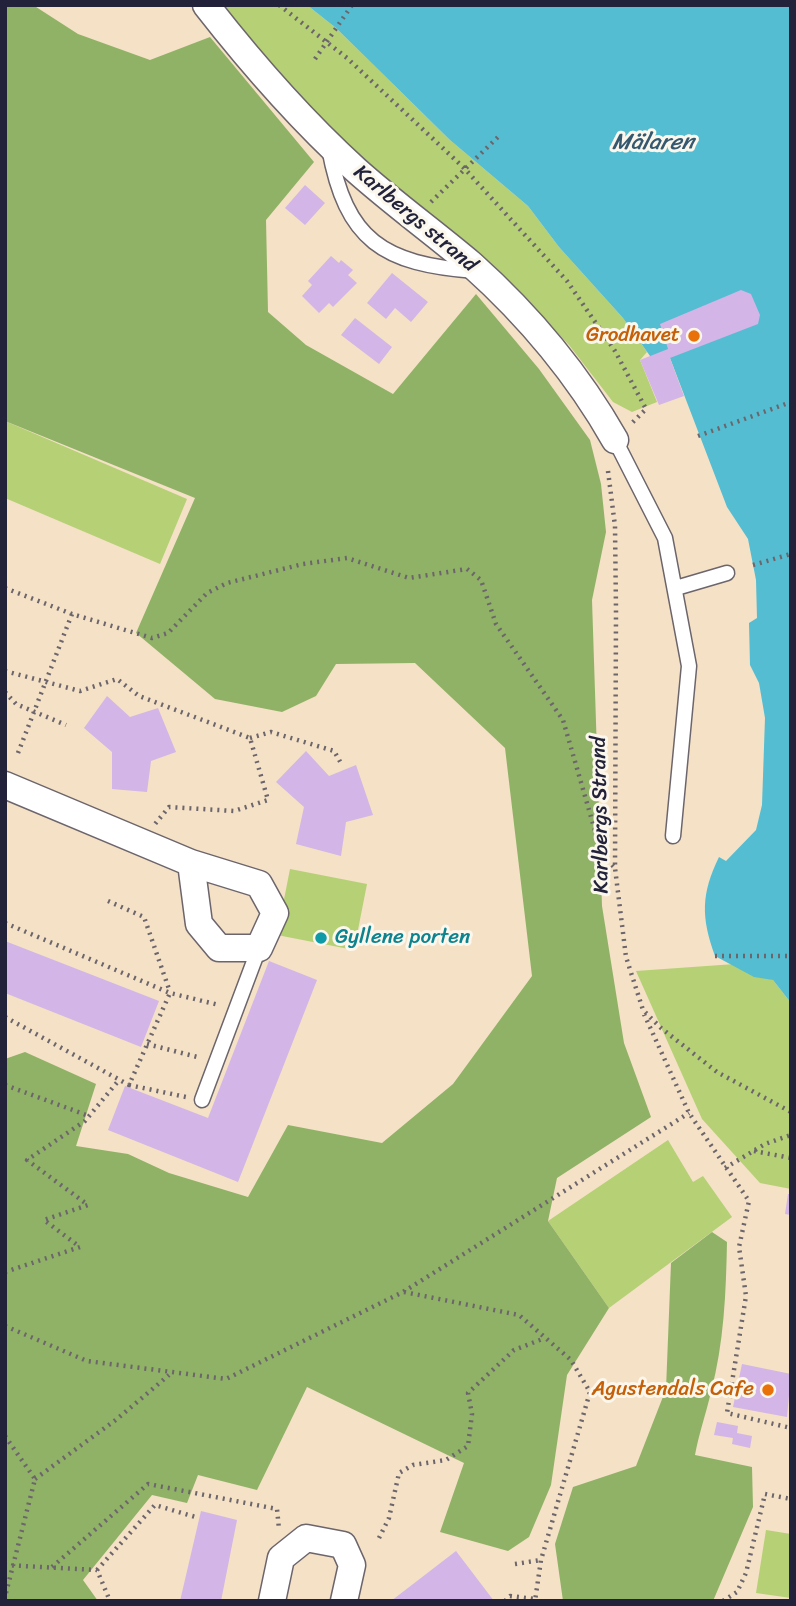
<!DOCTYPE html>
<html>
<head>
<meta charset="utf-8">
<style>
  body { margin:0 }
  #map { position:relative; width:796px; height:1606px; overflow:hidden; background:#f4e1c6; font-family:Sriracha,sans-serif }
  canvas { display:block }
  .frame { position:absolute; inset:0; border:7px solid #22223b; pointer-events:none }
</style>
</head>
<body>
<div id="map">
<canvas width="796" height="1606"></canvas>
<div class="frame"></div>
</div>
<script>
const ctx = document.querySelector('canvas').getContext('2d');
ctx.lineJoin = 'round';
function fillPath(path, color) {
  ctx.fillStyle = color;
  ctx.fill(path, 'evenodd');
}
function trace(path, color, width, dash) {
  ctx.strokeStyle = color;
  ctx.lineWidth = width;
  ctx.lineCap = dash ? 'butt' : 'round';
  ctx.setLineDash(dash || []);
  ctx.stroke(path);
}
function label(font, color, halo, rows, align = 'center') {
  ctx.font = font + ' Sriracha,sans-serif';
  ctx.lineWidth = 6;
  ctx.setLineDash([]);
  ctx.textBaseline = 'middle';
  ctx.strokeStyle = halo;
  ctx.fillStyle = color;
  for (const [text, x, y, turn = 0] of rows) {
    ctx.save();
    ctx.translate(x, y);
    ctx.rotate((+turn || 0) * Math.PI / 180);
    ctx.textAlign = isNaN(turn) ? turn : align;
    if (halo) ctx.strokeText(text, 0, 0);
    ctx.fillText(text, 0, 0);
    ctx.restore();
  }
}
fillPath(new Path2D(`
  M223 5H307L336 28 450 140 528 206 559 247 623 318 647 352 640 360 657 402 632 412 613 402 569 345 509 283 424 216 309 112Z
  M5 421 187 499 160 564 5 498Z
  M290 869 367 884 354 950 277 935Z
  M735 964 773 980 791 1003V1189L760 1183 702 1119 636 971Z
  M668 1140 693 1182 703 1176 732 1217 609 1308 548 1221Z
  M766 1530 791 1534V1598L756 1593Z`), '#b5d075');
fillPath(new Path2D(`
  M5 5H33L78 34 150 60 210 37 314 162 266 220 268 312 306 345 393 394 476 294 539 369 590 440 601 484 606 532 592 600 602 906 624 1043 651 1117 557 1178 548 1221 609 1308 567 1375 551 1485 529 1537 508 1551 440 1532 464 1463 307 1387 257 1490 198 1475 187 1503 152 1495 83 1580 98 1601H5V1059L25 1052 96 1084 76 1146 128 1154 169 1173 248 1197 288 1125 382 1143 453 1084 532 976 505 748 415 663 336 664 316 696 282 712 215 699 136 633 195 498 5 421Z
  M712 1232 727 1242C726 1293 724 1343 711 1392 706 1414 699 1433 695 1455L752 1467 753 1507 713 1601H563L555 1544 573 1487 636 1466 666 1389 671 1263Z`), '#90b266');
fillPath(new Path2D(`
  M307 5H791V1003L773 980 754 977 715 956C701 917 701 894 719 857L726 861 756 830 762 805 765 718 759 683 750 665 749 623 757 618 756 580 748 539 727 507 670 358 655 363 623 318 559 247 528 206 450 140 336 28Z`), '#54bdd1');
fillPath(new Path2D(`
  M305 185 325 203 305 225 285 208Z
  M331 256 339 263 341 260 353 270 348 275 357 283 333 307 329 303 319 313 302 296 312 285 308 281Z
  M392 273 428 302 411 322 395 308 386 319 367 303Z
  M741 290 751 294 760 315 758 324 670 358 684 396 659 405 640 360 668 349 660 324Z
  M355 318 392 347 379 364 341 335Z
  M107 696 130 717 158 708 176 752 151 761 147 792 112 789V752L84 728Z
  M306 751 329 776 356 765 373 815 346 822 341 856 296 844 304 807 276 782Z
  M5 941 159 1001 141 1047 5 993Z
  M269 961 317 980 238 1182 108 1130 125 1086 208 1118Z
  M788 1194H791V1215L785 1214Z
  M742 1364 791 1374 787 1417 733 1407Z
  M717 1422 738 1426 737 1433 752 1436 750 1448 732 1444 733 1438 714 1435Z
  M201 1511 237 1520 221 1601H180Z
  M456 1551 494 1601H391Z`), '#d3b5e7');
const lane = new Path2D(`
  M329 148C346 241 383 264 475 271
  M615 440 665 538 689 666 673 836
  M676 588 727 573
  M202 1100 259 948`);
const street = new Path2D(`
  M206 5C252 64 301 120 356 170 393 203 433 232 471 264 528 315 577 373 615 440
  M5 785 191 863 259 884 275 913 259 948H219L199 924 191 863
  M272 1601 281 1558 306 1538 343 1545 352 1565 344 1601`);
trace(lane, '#6c656c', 17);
trace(street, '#6c656c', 29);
trace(new Path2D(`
  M279 5 347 58 464 168 567 281 615 351 646 409 631 424
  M315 59 352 5
  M431 202 498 137
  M698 436 791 402
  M608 471 615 526 616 611 615 868 626 957 643 1010 661 1028 717 1072 791 1112
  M753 565 791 554
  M5 588 72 614 152 638 168 633 207 593 227 583 303 564 347 558 409 578 467 569 481 580 496 624 563 720 602 855 614 867
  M5 671 80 691 117 679 139 696 250 738 268 800 234 811 169 807 155 824
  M5 692 16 704 66 725
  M250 738 271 732 334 751 342 765
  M18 753 72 614
  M108 901 144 917 170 992
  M5 923 170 993
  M715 956H791
  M644 1014 689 1113 749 1201 739 1247 746 1296 727 1413 791 1428
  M5 1017 129 1085 170 993 219 1005
  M147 1044 201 1058
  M5 1085 89 1116
  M129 1085 186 1097
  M754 1151 791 1158
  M725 1168 765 1144 791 1135
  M5 1272 80 1247 44 1220 88 1205 27 1160 85 1121 119 1080
  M404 1292 519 1315 571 1360 590 1392 541 1560 535 1601
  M5 1326 87 1361 226 1379 403 1292 689 1113
  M5 1436 35 1479 5 1597
  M35 1479 117 1419 169 1375
  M379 1538 389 1518 399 1473 413 1465 446 1460 468 1446 472 1414 468 1393 514 1350 545 1338
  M515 1564 541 1560
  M5 1565 97 1570 110 1601
  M52 1567 148 1484 277 1509 279 1529
  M97 1570 155 1505 199 1518
  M505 1601 510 1596 535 1599
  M723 1601 737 1592 746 1573 765 1494 791 1499`), '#6c656c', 4.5, [2, 5]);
trace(lane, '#fff', 14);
trace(street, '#fff', 26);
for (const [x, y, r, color] of [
  [694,336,7,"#e8710a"],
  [321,938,7,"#0f9aa8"],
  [768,1390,7,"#e8710a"]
]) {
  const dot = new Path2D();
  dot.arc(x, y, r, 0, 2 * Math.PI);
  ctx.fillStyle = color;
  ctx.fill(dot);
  trace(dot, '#fbf7ec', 2.5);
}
label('21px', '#22223b', '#fbf7ec', [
  ["Karlbergs strand",415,219,40],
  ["Karlbergs Strand",601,815,-91]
]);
label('21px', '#c56008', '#fbf7ec', [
  ["Grodhavet",680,336],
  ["Agustendals Cafe",754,1390]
], 'right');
label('21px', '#0d838f', '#fbf7ec', [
  ["Gyllene porten",335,938]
], 'left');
label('italic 23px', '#345870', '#fbf7ec', [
  ["Mälaren",653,143]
]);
</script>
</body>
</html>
